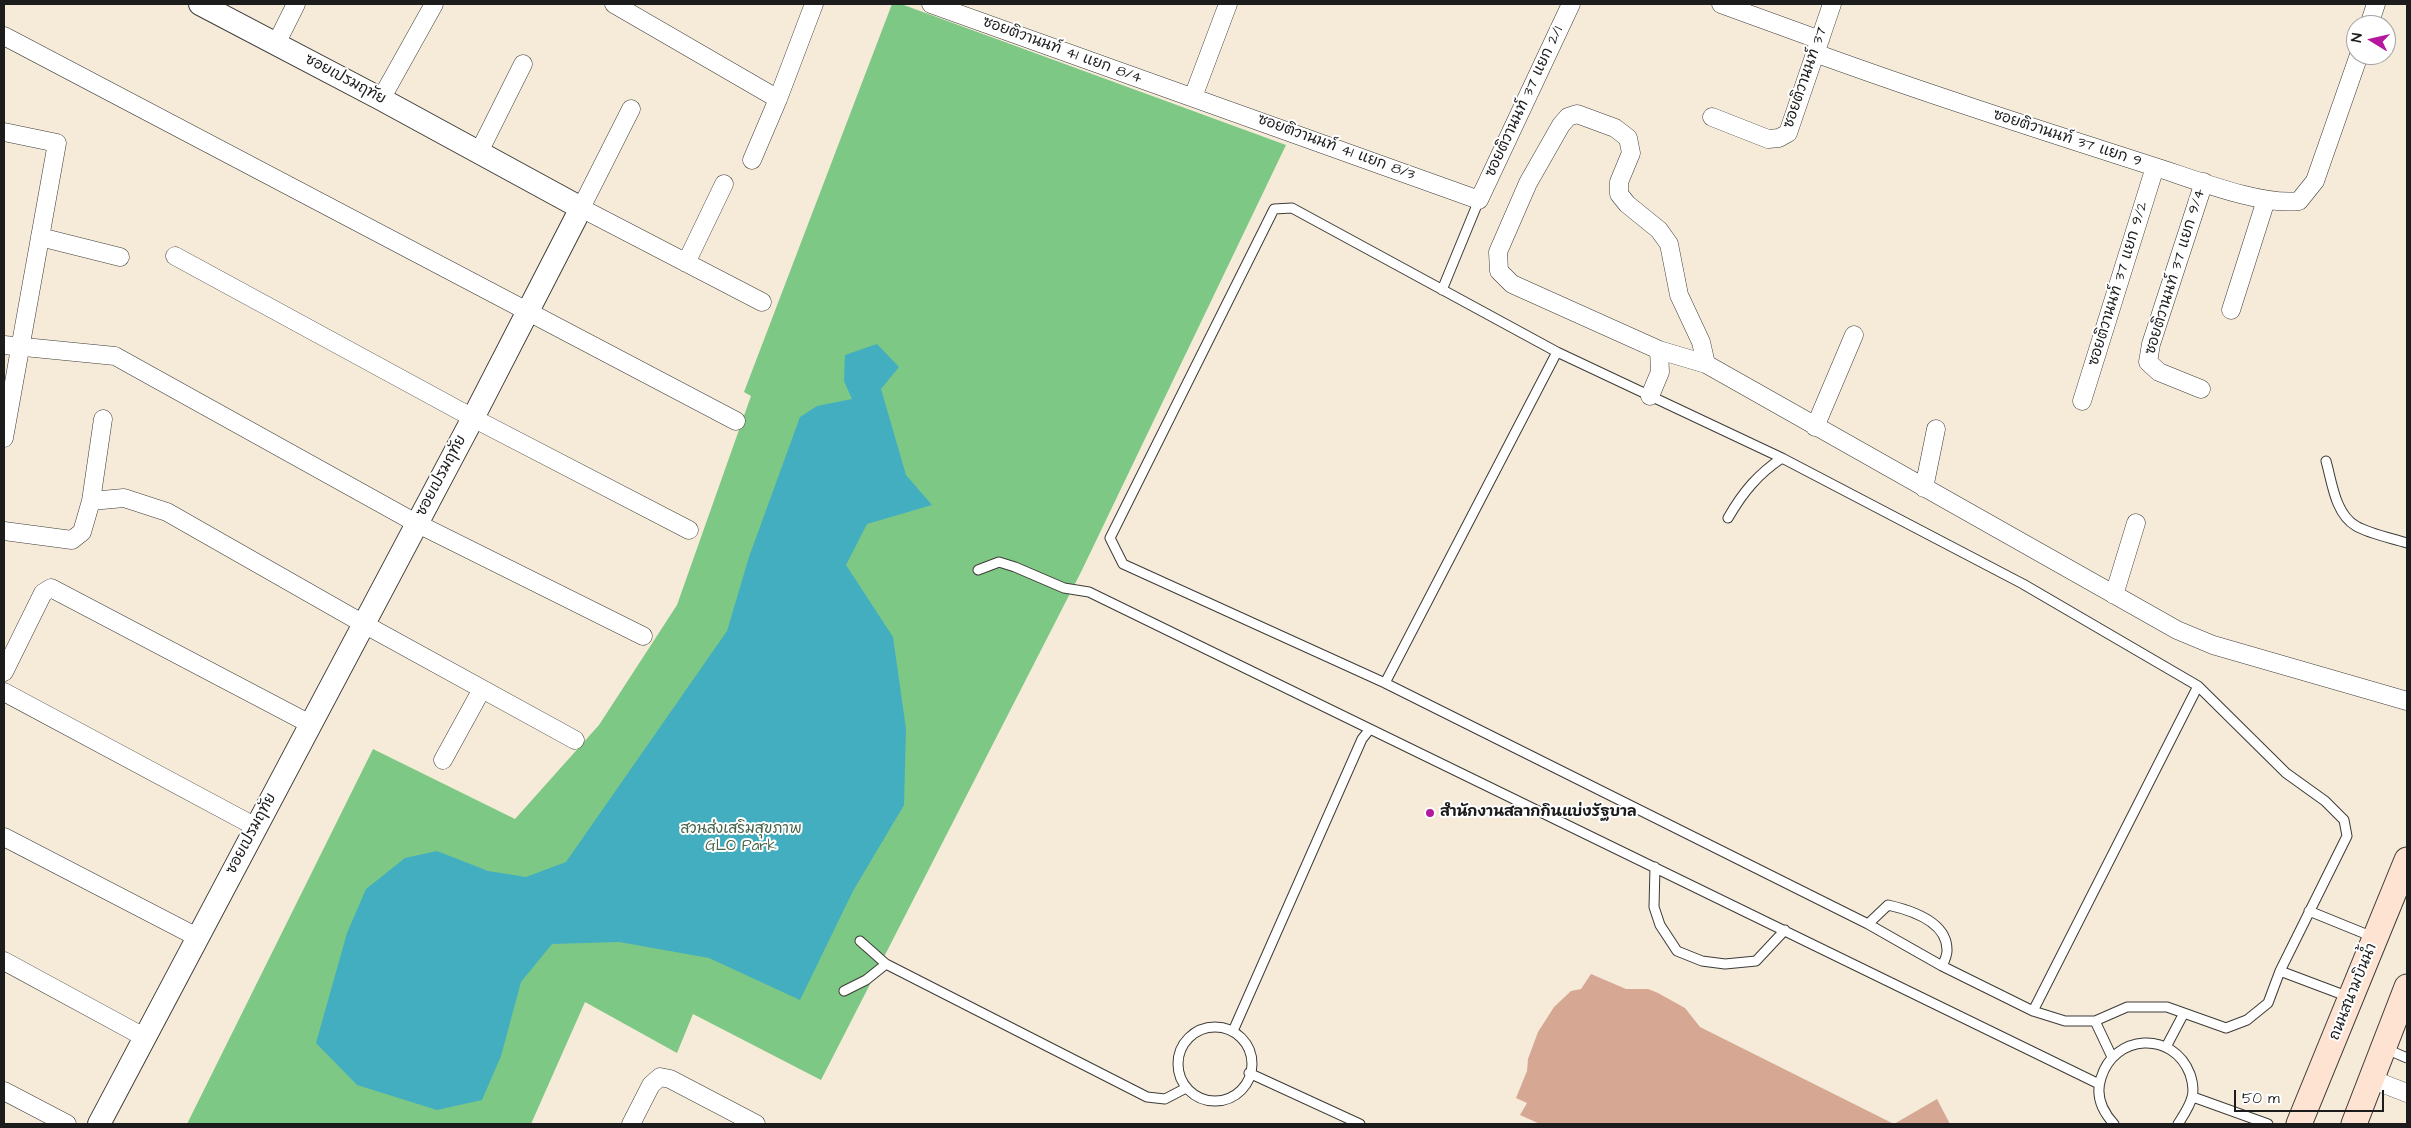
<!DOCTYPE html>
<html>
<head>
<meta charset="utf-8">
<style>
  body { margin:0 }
  #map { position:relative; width:2411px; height:1128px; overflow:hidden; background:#f5ebd8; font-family:"Architects Daughter",sans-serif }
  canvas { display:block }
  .frame { position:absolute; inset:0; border:5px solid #1c1c1c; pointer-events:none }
  .north { position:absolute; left:2346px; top:15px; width:50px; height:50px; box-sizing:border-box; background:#fff; border:1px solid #a4a4a4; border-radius:50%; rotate:279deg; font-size:14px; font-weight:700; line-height:20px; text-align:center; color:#1c1c1c }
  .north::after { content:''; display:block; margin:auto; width:18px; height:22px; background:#b5179e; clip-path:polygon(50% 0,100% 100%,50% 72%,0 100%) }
  .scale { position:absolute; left:2234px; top:1090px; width:150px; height:22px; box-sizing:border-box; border:2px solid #1c1c1c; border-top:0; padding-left:6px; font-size:15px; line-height:18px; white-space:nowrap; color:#1c1c1c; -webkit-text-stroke:4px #fff; paint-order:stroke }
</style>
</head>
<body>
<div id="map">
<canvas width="2411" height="1128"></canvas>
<div class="frame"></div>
<div class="north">N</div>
<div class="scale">50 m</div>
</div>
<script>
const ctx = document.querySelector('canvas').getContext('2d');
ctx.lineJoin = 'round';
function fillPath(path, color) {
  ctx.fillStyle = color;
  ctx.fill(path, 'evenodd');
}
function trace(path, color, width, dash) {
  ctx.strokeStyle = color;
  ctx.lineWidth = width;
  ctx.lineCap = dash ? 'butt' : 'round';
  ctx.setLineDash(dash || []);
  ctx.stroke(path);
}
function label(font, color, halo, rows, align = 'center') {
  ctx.font = font + ' "Architects Daughter","Playpen Sans Thai",sans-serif';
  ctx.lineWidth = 4;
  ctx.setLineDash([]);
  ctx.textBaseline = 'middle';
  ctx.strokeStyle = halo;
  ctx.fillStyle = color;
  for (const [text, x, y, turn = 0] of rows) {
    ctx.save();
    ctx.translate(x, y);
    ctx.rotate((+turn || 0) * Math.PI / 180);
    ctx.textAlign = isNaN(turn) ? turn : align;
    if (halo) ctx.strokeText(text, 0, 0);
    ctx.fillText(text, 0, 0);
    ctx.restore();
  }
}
fillPath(new Path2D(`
  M892 4H901L1286 145 1082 570 821 1080 693 1014 677 1053 585 1002 531 1124H187L373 749 515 819 599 725 677 605 751 396 744 392Z`), '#7ec885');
fillPath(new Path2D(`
  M877 344 899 367 881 389 906 475 932 505 867 524 846 565 893 637 906 729 904 805 853 891 800 1000 709 958 619 942 552 944 521 982 501 1056 482 1100 437 1110 357 1085 316 1043 347 933 366 889 405 858 437 851 488 871 526 877 566 862 727 631 749 557 800 417 817 406 852 399 844 381 845 355Z`), '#42aec0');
fillPath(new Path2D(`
  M1591 974 1626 989H1648L1658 993 1685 1008 1700 1027 1894 1124H1540L1520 1115 1527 1103 1516 1098 1527 1071 1528 1059 1538 1032 1554 1007 1571 991 1581 989Z
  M1937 1099 1950 1124H1894Z`), '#d6a894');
const service = new Path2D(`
  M1442 290 1479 200
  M1557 352 1782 458 2023 584 2198 686 2286 773 2325 801 2344 820 2347 836 2280 971 2268 1003 2247 1020 2226 1028 2167 1007H2127L2095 1021H2065L2033 1011 1942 966 1868 924 1385 683Z
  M2326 461C2332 482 2335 514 2356 526 2370 534 2391 538 2407 543
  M1728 518C1743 492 1758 474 1782 458
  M978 570 999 562 1015 567 1064 588 1089 592 1370 729
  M1385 683 1123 564 1110 538 1274 209 1292 208 1557 352
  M1655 867 1654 907 1660 925 1677 951 1702 961 1725 964 1756 961 1785 930
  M2309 911 2373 937
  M1868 924 1888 905C1910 910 1948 922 1947 951 1947 956 1944 962 1942 966
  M860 941 886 964 1147 1097 1165 1099 1186 1088
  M2280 971 2349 997
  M844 991 866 980 886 964
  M2033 1011 2198 686
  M2095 1021 2112 1057
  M1178 1064a37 37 0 1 1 74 0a37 37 0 1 1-74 0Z
  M1233 1031 1362 739 1370 729 2099 1084
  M2166 1047 2184 1013
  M2384 1048 2407 1058
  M1249 1073 1360 1124
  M2193 1097 2268 1124
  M2114 1124C2102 1111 2095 1096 2101 1078 2114 1034 2173 1030 2190 1074 2192 1080 2194 1090 2192 1097 2190 1106 2183 1116 2178 1124`);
const minor = new Path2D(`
  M614 4 778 99
  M931 4 1479 200 1571 4
  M1721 4 1820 40
  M2369 25 2376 4
  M4 36 736 421
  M276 44 296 4
  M1815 53C1925 93 2037 129 2149 165 2189 177 2258 206 2299 201L2315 181 2359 55
  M1193 97 1228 4
  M381 99 434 4
  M631 109 581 208 762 302
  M1712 117 1768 139 1779 138 1788 133 1832 4
  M4 132 57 143 4 438
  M479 152 523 64
  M752 160 778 99 814 4
  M40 237 120 257
  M175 256 473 418 689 530
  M686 263 724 184
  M2231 310 2266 200
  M4 345 115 356 416 523 643 636
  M1659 350 1706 364 2177 630 2213 645 2407 701
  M2201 389 2159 372 2148 362 2151 344 2204 182
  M1650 396 1660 372 1659 350 1512 284 1499 271 1498 252 1528 183 1561 125 1568 117 1577 114 1615 128 1628 138 1631 153 1619 182V194L1627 204 1659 230 1669 244 1679 295 1701 342 1706 364
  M2082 401 2155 167
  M1815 427 1854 335
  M1924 488 1936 429
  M91 501 124 498 167 512 362 623 575 740
  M4 531 72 540 82 532 91 501 103 419
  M2114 595 2136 523
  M4 672 43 593 51 588 310 724
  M4 692 256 827
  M443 760 482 689
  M4 837 197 937
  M4 961 144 1037
  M2371 1079 2407 1093
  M4 1091 67 1124
  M631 1124 651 1085 660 1077 670 1079 756 1124`);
const tertiary = new Path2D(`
  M99 1124 473 418 581 208 381 99 200 4`);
const secondary = new Path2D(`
  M2299 1124 2407 860
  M2354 1124 2407 987`);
trace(service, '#3d3b38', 11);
trace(minor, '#3d3b38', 19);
trace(tertiary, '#3d3b38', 24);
trace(secondary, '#3d3b38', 27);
trace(service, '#fff', 9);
trace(minor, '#fff', 18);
trace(tertiary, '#fff', 22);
trace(secondary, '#fee3d2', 25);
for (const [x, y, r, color] of [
  [1430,813,5,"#b5179e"]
]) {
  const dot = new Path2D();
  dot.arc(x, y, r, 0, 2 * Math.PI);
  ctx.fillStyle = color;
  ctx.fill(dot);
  trace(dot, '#fff', 2);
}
label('15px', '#1c1c1c', '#fff', [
  ["ซอยติวานนท์ 41 แยก 8/4",1062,51,20],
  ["ซอยติวานนท์ 37",1806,78,-71],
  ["ซอยเปรมฤทัย",345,80,28],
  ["ซอยติวานนท์ 37 แยก 2/1",1525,102,-65],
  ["ซอยติวานนท์ 37 แยก 9",2067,139,18],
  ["ซอยติวานนท์ 41 แยก 8/3",1336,148,20],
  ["ซอยติวานนท์ 37 แยก 9/4",2176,272,-73],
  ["ซอยติวานนท์ 37 แยก 9/2",2119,284,-73],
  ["ซอยเปรมฤทัย",442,476,-62],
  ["ซอยเปรมฤทัย",252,834,-62],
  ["ถนนสนามบินน้ำ",2354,992,-68]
]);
label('bold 15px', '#1c1c1c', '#fff', [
  ["สำนักงานสลากกินแบ่งรัฐบาล",1440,813]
], 'left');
label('15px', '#436146', '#fff', [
  ["สวนส่งเสริมสุขภาพ",741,830],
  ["GLO Park",741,847]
]);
</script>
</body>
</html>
